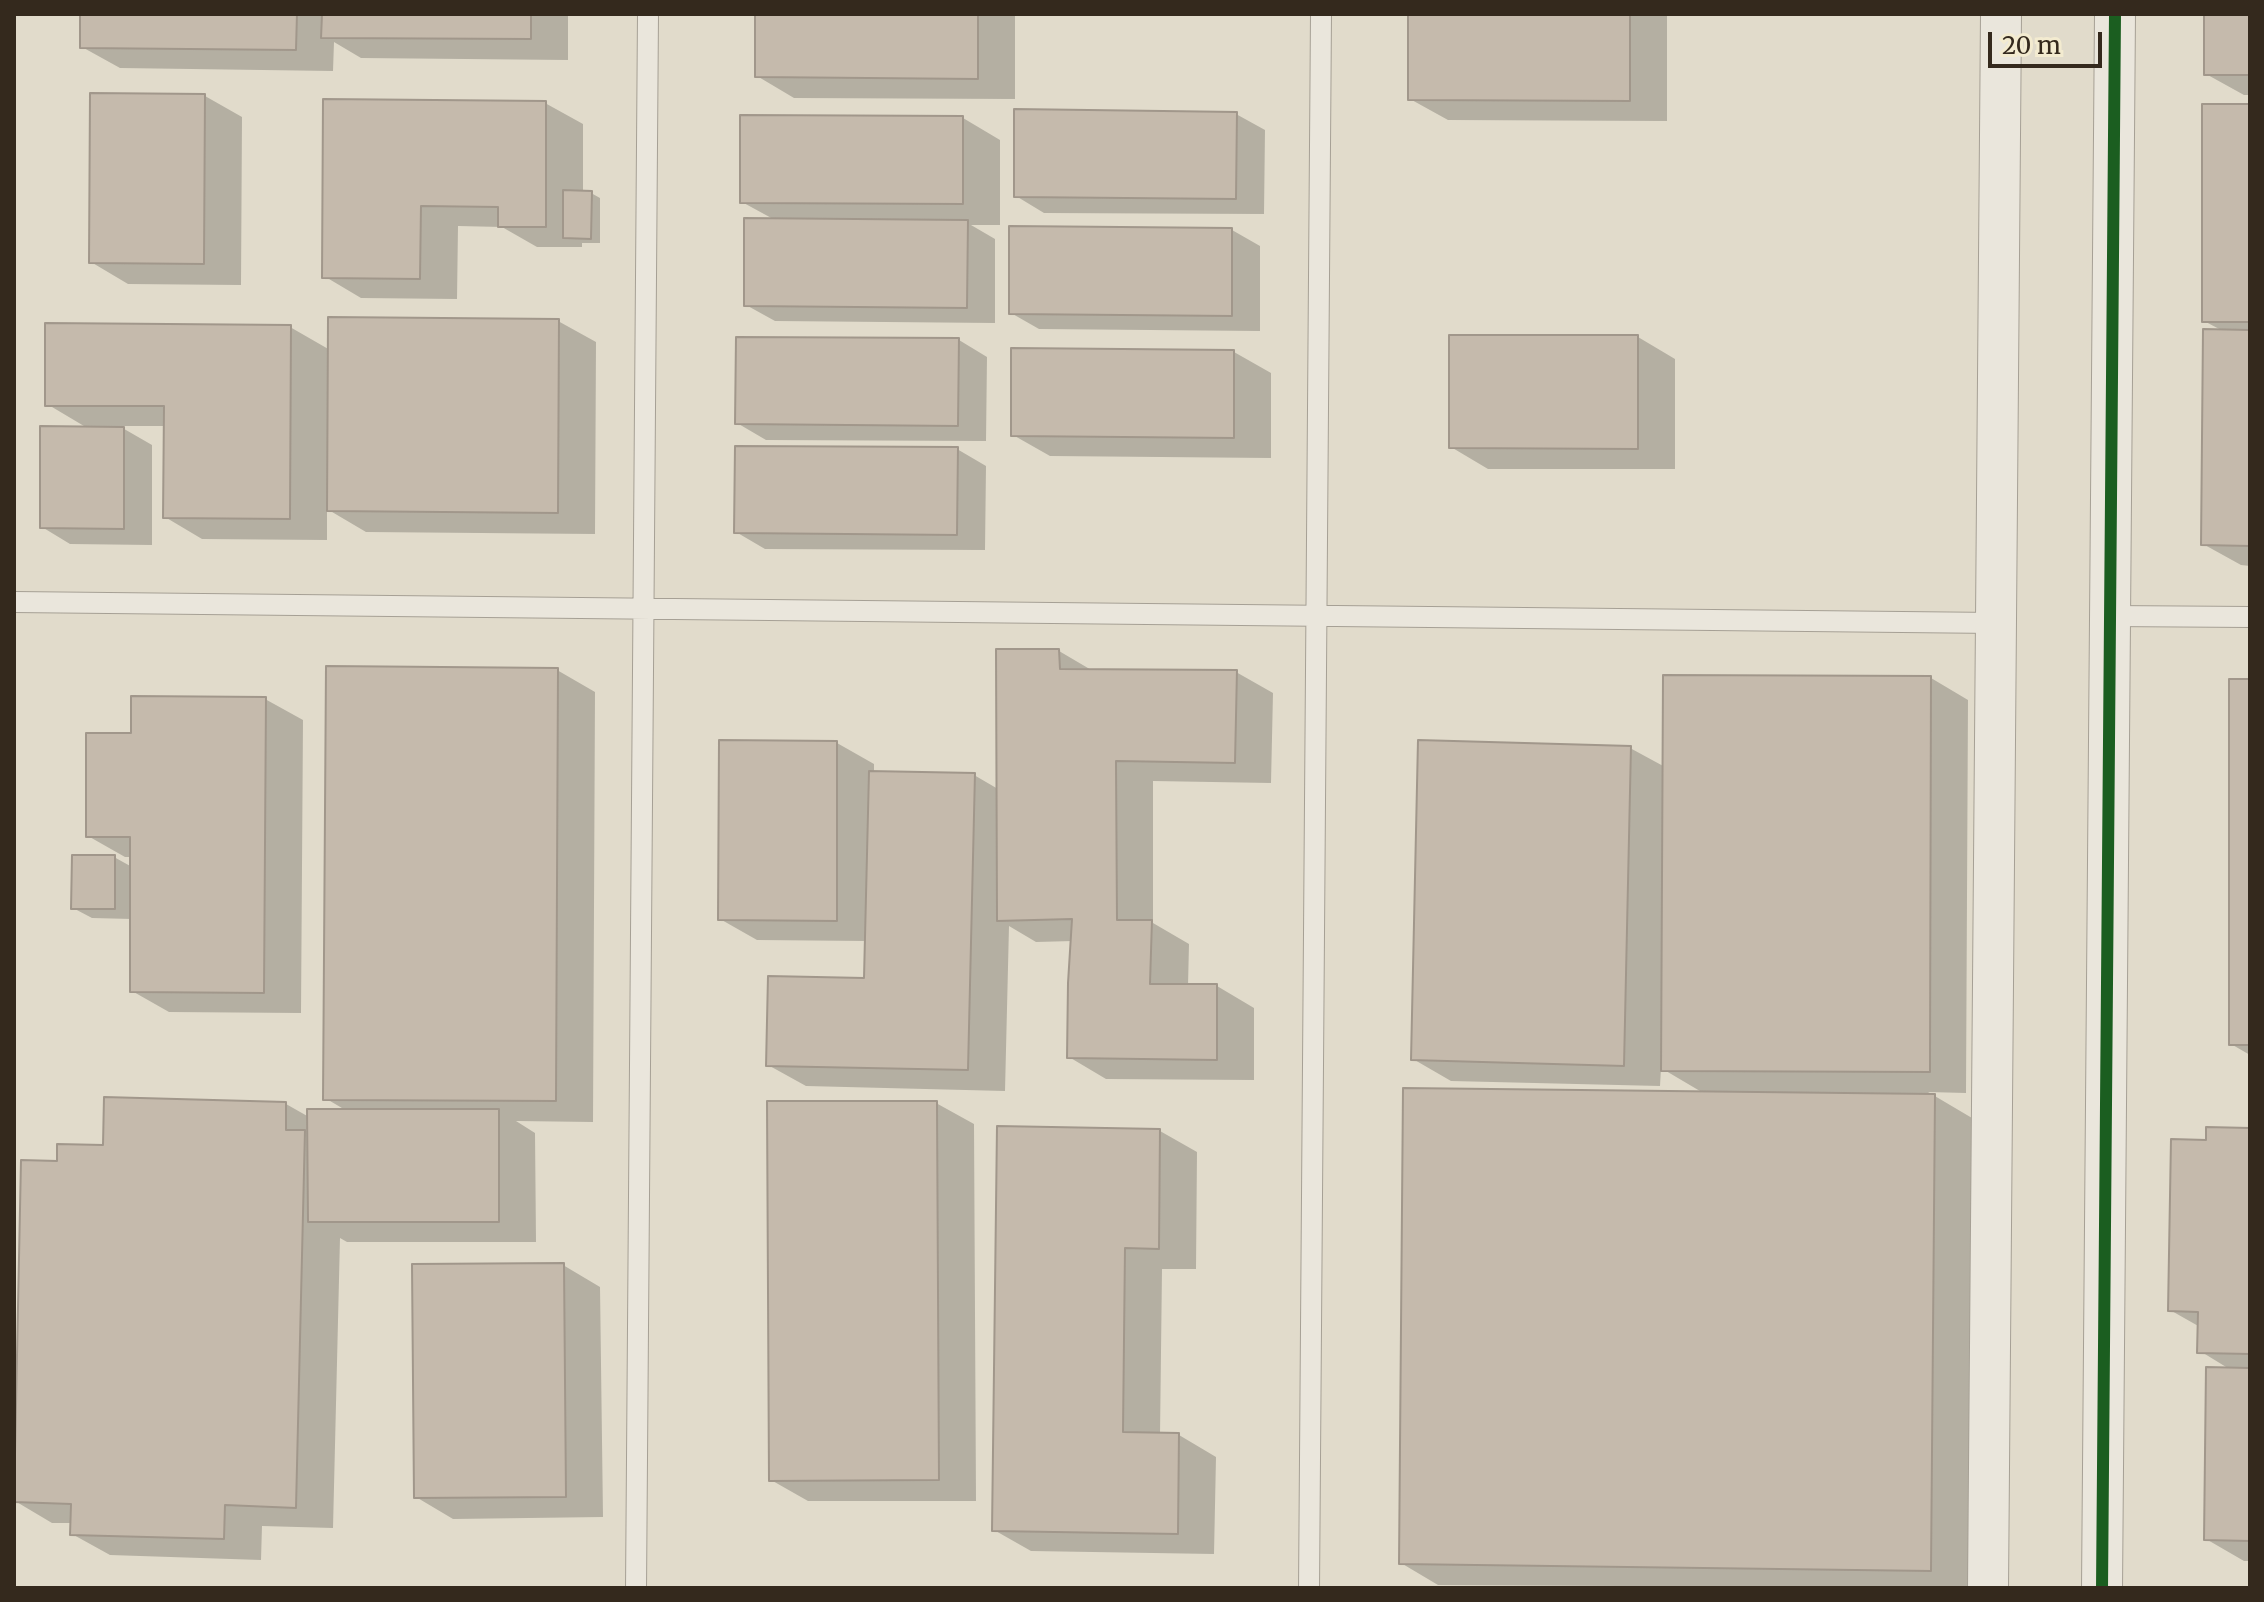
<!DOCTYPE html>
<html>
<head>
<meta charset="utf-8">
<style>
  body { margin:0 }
  #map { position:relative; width:2264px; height:1602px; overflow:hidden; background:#e1dbcb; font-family:Merriweather,serif }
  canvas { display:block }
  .frame { position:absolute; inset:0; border:16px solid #34291d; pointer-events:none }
  .scale { position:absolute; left:1988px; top:32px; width:114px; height:36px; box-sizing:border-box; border:4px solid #34291d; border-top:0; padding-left:10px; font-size:24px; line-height:28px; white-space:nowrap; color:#34291d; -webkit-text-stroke:6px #f3ebd0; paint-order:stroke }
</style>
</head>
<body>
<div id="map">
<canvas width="2264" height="1602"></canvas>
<div class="frame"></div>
<div class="scale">20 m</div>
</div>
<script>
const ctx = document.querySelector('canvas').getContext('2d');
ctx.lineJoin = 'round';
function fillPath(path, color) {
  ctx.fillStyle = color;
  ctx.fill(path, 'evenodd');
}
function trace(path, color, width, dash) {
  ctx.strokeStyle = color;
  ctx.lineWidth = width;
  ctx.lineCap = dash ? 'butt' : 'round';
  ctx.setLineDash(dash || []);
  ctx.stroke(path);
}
fillPath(new Path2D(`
  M82 14H568V60L361 58 334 42 333 71 120 68 82 47Z
  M757 14H1015V99L794 98 757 76Z
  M1410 14H1667V121L1448 120 1410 99Z
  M2206 14H2250V95H2244L2206 74Z
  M205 96 242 117 241 285 128 284 91 262Z
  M545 103 583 124V193H591L600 198V243H582V247H537L502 227 458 226 457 299 361 298 324 276Z
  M2250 106V566L2241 565 2203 544 2223 331 2204 321Z
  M1236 114 1265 130 1264 214 1044 213 1016 196Z
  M963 118 1000 140V225H971L995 239V323L775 321 746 305 775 220 742 202Z
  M1232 230 1260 246V331L1039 329 1011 313Z
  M558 321 596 342 595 534 366 532 327 509V540L202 539 165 517 166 426H119L152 445V545L70 544 42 527 89 429 47 404 290 327 330 350Z
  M1638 337 1675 359V469H1488L1451 447Z
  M959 340 987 357 986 441 766 440 737 423Z
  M1234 352 1271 373V458L1050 456 1013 435Z
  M957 449 986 466 985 550 765 549 736 532Z
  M1059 651 1093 671 1236 672 1273 693 1271 783 1153 781V923L1189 944 1188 986H1217L1254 1008V1080L1106 1079 1069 1057 1073 941 1036 942 1009 926 1005 1091 806 1086 768 1065 866 980 867 941 757 940 720 919 837 743 874 764V773L974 775 998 789Z
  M557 670 595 692 593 1122 516 1121 535 1133 536 1242H347L340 1238 333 1528 262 1526 261 1560 110 1555 72 1534 73 1523H52L15 1501 59 1163 105 1147 286 1104 309 1117 347 1111 325 1098Z
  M1931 678 1968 700 1966 1093 1928 1092 1972 1118 1968 1588 1438 1585 1401 1563 1705 1094 1661 1068 1660 1086 1451 1081 1413 1059 1630 748 1665 767Z
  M2250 681V1055L2231 1044Z
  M265 699 303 720 301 1013 169 1012 132 991V919L92 918 73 908 114 857 132 867V857H125L88 836 133 735Z
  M936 1103 974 1124 976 1501H808L771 1480Z
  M2250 1130V1561H2244L2206 1539 2231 1370 2200 1351V1327L2170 1310 2209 1142Z
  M1160 1131 1197 1152 1196 1269H1162L1160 1435H1179L1216 1457 1214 1554 1031 1551 994 1530Z
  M563 1265 600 1287 603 1517 453 1519 416 1497Z`), '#0003');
const building = new Path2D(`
  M80 14H297L296 50 80 48Z
  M322 14H531V39L321 38Z
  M755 14H978V79L755 77Z
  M1408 14H1630V101L1408 100Z
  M2204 14H2250V75H2204Z
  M90 93 205 94 204 264 89 263Z
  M323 99 546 101V227H498V207L421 206 420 279 322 278Z
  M2202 104H2250V322H2202Z
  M1014 109 1237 112 1236 199 1014 197Z
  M740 115 963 116V204L740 203Z
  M563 190 592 191 591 239 563 238Z
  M744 218 968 220 967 308 744 306Z
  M1009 226 1232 228V316L1009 314Z
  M328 317 559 319 558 513 327 511Z
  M45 323 291 325 290 519 163 518 164 406H45Z
  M2203 329 2250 330V546L2201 545Z
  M1449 335H1638V449L1449 448Z
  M736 337 959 338 958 426 735 424Z
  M1011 348 1234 350V438L1011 436Z
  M40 426 124 427V529L40 528Z
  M735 446 958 447 957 535 734 533Z
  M996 649H1059L1060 669 1237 670 1235 763 1116 761 1117 920H1152L1150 984H1217V1060L1067 1058 1068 983 1072 919 997 921Z
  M326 666 558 668 556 1101 323 1100Z
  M1663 675 1931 676 1930 1072 1661 1071Z
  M2229 679H2250V1045H2229Z
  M131 696 266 697 264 993 130 992V837H86V733H131Z
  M719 740 837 741V921L718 920Z
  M1418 740 1631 746 1624 1066 1411 1060Z
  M869 771 975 773 968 1070 766 1066 768 976 864 978Z
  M72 855H115V909H71Z
  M1403 1088 1935 1094 1931 1571 1399 1564Z
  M104 1097 286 1102V1130H305L296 1508 225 1505 224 1539 70 1535 71 1504 14 1502 21 1160 57 1161V1144L103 1145Z
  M767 1101H937L939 1480 769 1481Z
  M307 1109H499V1222H308Z
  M997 1126 1160 1129 1159 1249 1125 1248 1123 1432 1179 1433 1178 1534 992 1531Z
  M2206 1127 2250 1128V1354L2197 1353 2198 1312 2168 1311 2171 1139 2206 1140Z
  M564 1263 566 1497 414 1498 412 1264Z
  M2206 1367 2250 1368V1541L2204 1540Z`);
fillPath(building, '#c5baac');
trace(building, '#a1978b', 2);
const service = new Path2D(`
  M14 602 1996 623
  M2110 616 2250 617
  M636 1588 648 14
  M1309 1588 1321 14`);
const minor = new Path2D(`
  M1988 1588 2001 14
  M2102 1588 2115 14`);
trace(service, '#a6a095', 22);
trace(minor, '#a6a095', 42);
trace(service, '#eae6dc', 20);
trace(minor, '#eae6dc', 40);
trace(new Path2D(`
  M2102 1588 2115 14`), '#1b5e20', 12);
</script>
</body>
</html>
